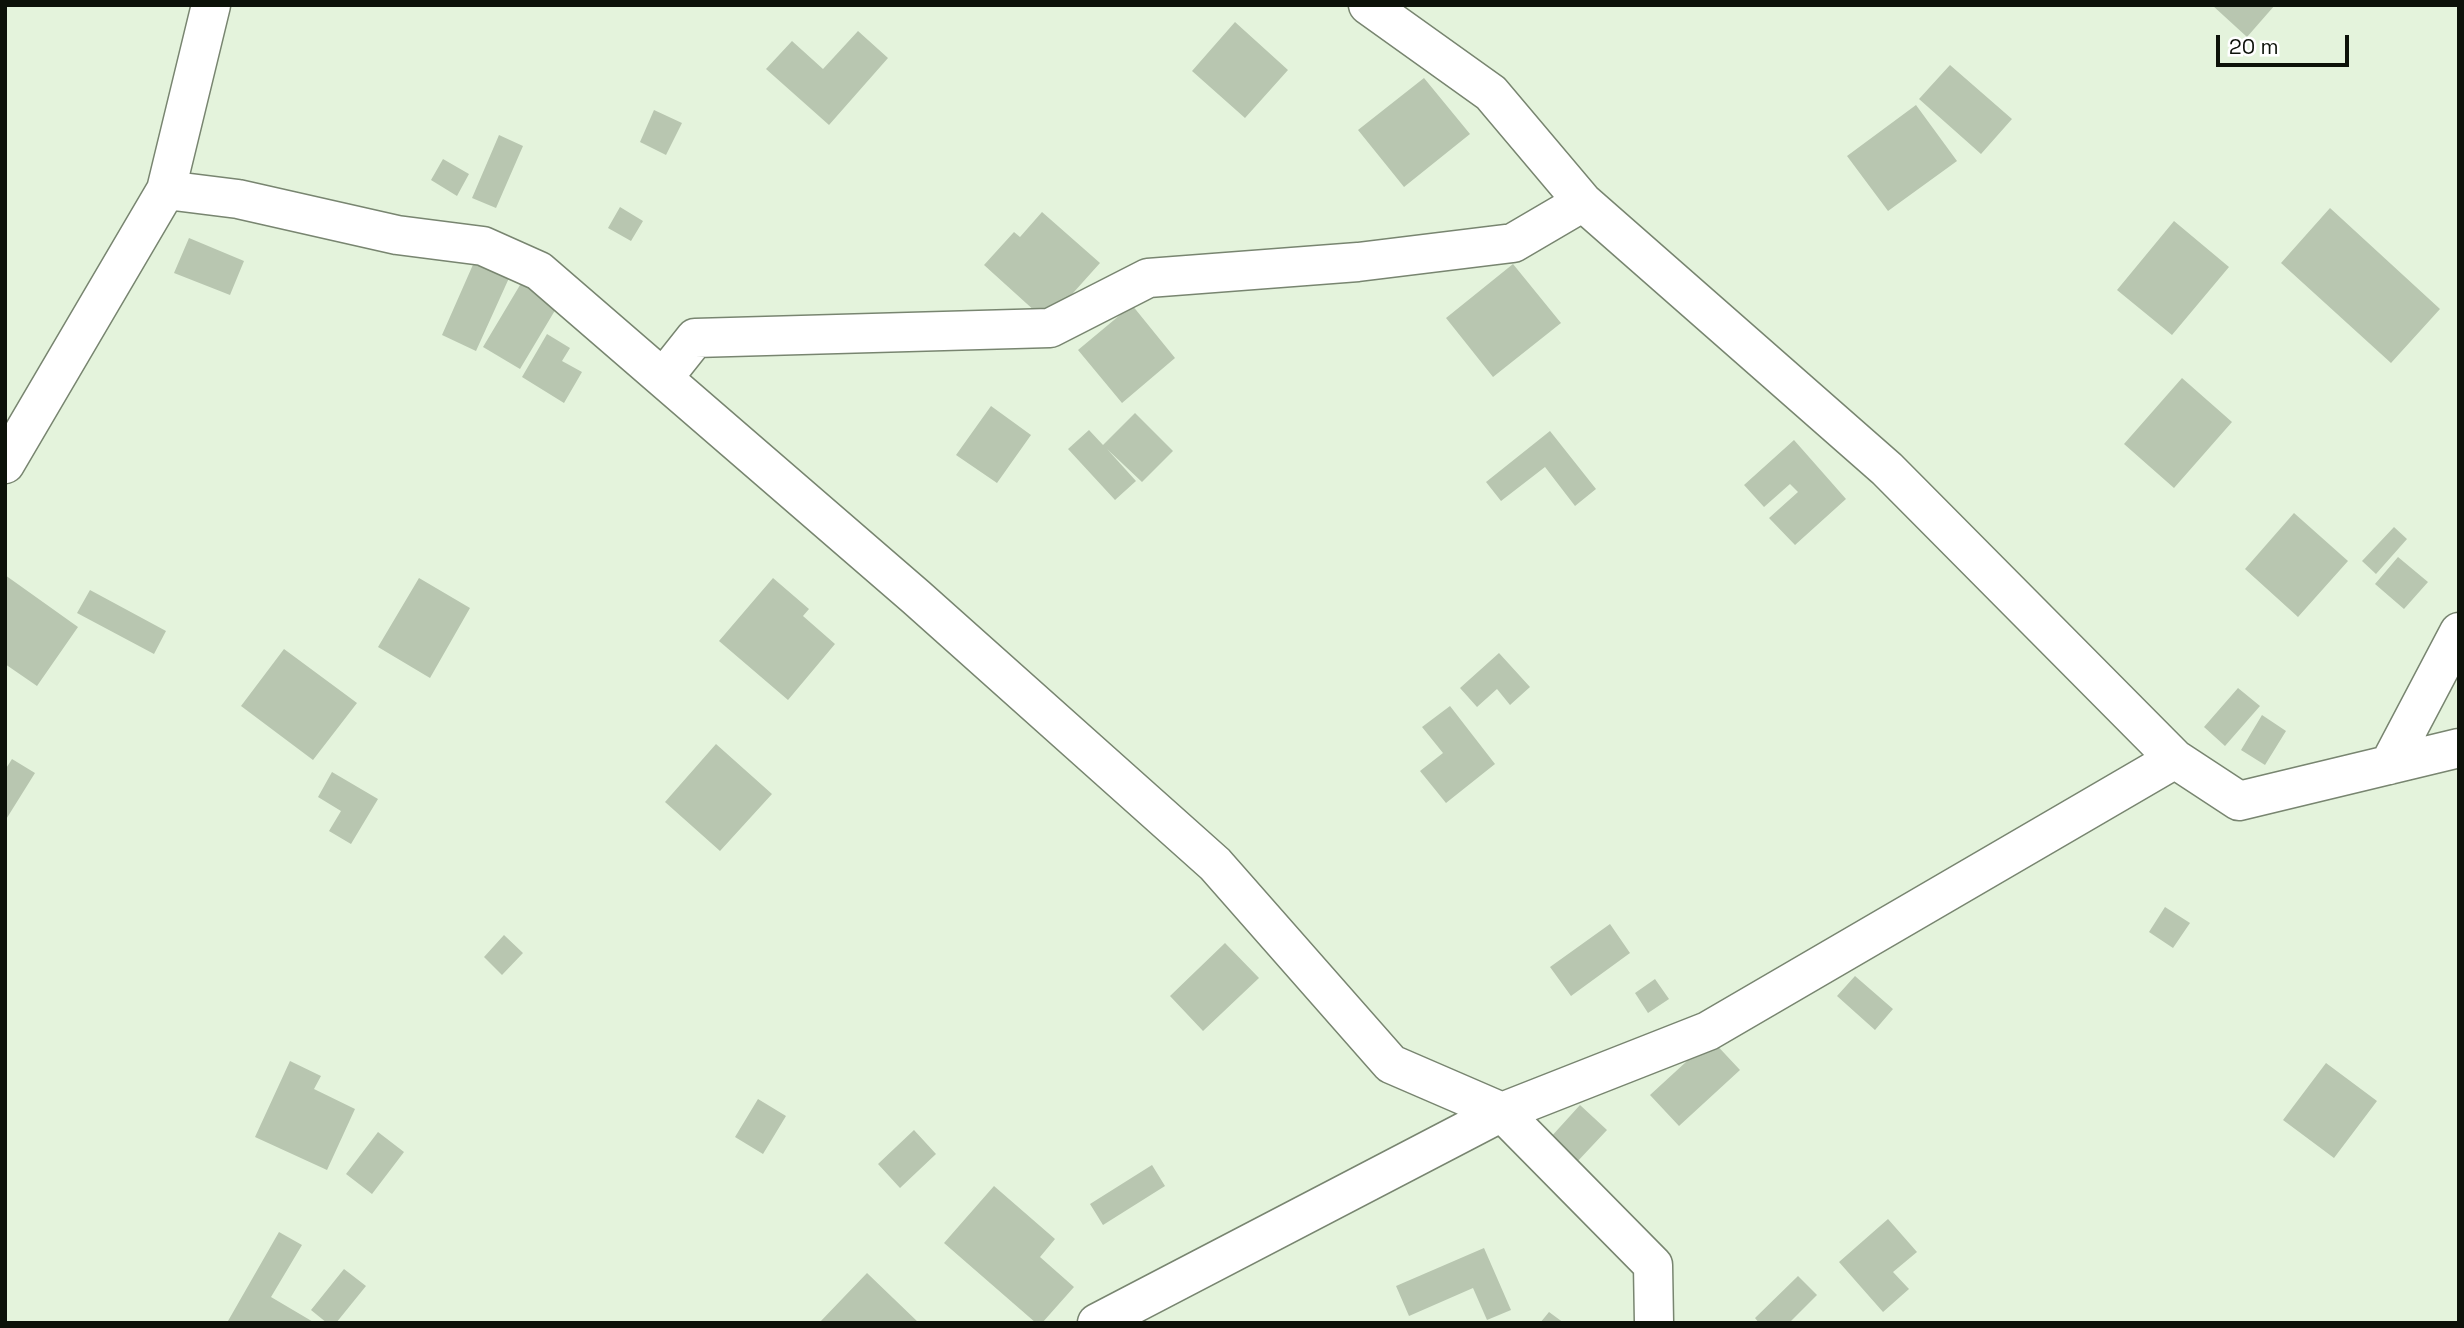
<!DOCTYPE html>
<html>
<head>
<meta charset="utf-8">
<style>
  body { margin:0 }
  #map { position:relative; width:2464px; height:1328px; overflow:hidden; background:#e4f3dc; font-family:"Space Grotesk",sans-serif }
  canvas { display:block }
  .frame { position:absolute; inset:0; border:7px solid #0c1109; pointer-events:none }
  .scale { position:absolute; left:2216px; top:35px; width:133px; height:32px; box-sizing:border-box; border:4px solid #0c1109; border-top:0; padding-left:9px; font-size:21px; line-height:24px; white-space:nowrap; color:#0c1109; -webkit-text-stroke:5px #fff; paint-order:stroke }
</style>
</head>
<body>
<div id="map">
<canvas width="2464" height="1328"></canvas>
<div class="frame"></div>
<div class="scale">20 m</div>
</div>
<script>
const ctx = document.querySelector('canvas').getContext('2d');
ctx.lineJoin = 'round';
function fillPath(path, color) {
  ctx.fillStyle = color;
  ctx.fill(path, 'evenodd');
}
function trace(path, color, width, dash) {
  ctx.strokeStyle = color;
  ctx.lineWidth = width;
  ctx.lineCap = dash ? 'butt' : 'round';
  ctx.setLineDash(dash || []);
  ctx.stroke(path);
}
fillPath(new Path2D(`
  M2212 5H2275L2247 37Z
  M1235 22 1288 70 1245 118 1192 71Z
  M858 31 888 58 829 125 766 69 792 41 823 69Z
  M1950 65 2012 119 1981 154 1919 99Z
  M1424 78 1470 134 1404 187 1358 130Z
  M1916 105 1957 161 1888 211 1847 156Z
  M654 110 682 123 666 155 640 142Z
  M499 135 523 146 496 208 472 198Z
  M443 159 469 174 457 196 431 180Z
  M620 207 643 221 631 241 608 228Z
  M2330 208 2440 309 2391 363 2281 263Z
  M1042 212 1100 263 1047 322 984 265 1014 232 1020 237Z
  M2174 221 2229 267 2172 335 2117 290Z
  M189 238 244 261 230 295 174 273Z
  M479 251 514 267 476 351 442 335Z
  M1513 264 1561 323 1493 377 1446 318Z
  M523 280 560 302 520 369 483 347Z
  M1132 305 1175 358 1122 403 1078 350Z
  M547 334 570 348 562 361 582 372 564 403 522 377Z
  M2182 378 2232 422 2174 488 2124 444Z
  M991 406 1031 435 997 483 956 455Z
  M1135 413 1173 451 1142 482 1107 449 1136 481 1115 500 1068 449 1089 430 1103 445Z
  M1550 431 1596 489 1575 506 1545 467 1501 501 1486 482Z
  M1794 440 1846 499 1795 545 1769 518 1798 492 1790 484 1764 507 1744 485Z
  M2294 513 2348 561 2298 617 2245 569Z
  M2394 527 2407 539 2376 574 2362 561Z
  M2398 557 2428 582 2404 609 2375 584Z
  M5 575 78 627 37 686 5 664Z
  M419 578 470 608 430 678 378 647Z
  M773 578 809 609 803 616 835 644 788 700 719 641Z
  M90 590 166 631 154 654 77 613Z
  M284 649 357 703 313 760 241 706Z
  M1499 653 1530 687 1510 705 1497 689 1477 707 1460 688Z
  M2238 688 2260 706 2225 746 2204 727Z
  M1450 706 1495 764 1446 803 1420 771 1443 753 1422 727Z
  M2262 715 2286 731 2265 765 2241 750Z
  M716 744 772 794 720 851 665 802Z
  M12 759 35 773 5 821V770Z
  M332 772 378 799 351 844 329 831 341 811 318 797Z
  M2165 907 2190 923 2173 948 2149 932Z
  M1610 924 1630 953 1571 996 1550 967Z
  M504 935 523 953 502 975 484 957Z
  M1225 943 1259 978 1203 1031 1170 996Z
  M1855 976 1893 1009 1875 1030 1837 996Z
  M1655 979 1669 999 1648 1013 1635 993Z
  M1711 1039 1740 1070 1679 1126 1650 1095Z
  M290 1061 321 1076 314 1089 355 1109 327 1170 255 1137Z
  M2326 1063 2377 1101 2334 1158 2283 1120Z
  M758 1099 786 1116 763 1154 735 1137Z
  M1580 1105 1607 1130 1576 1163 1550 1138Z
  M914 1130 936 1154 900 1188 878 1164Z
  M378 1132 404 1152 372 1194 346 1174Z
  M1152 1165 1165 1186 1103 1225 1090 1204Z
  M994 1186 1055 1239 1040 1257 1074 1287 1042 1323H1036L944 1243Z
  M1888 1219 1917 1252 1893 1272 1909 1289 1883 1312 1839 1262Z
  M279 1232 302 1245 271 1297 315 1323H230L228 1321Z
  M1484 1248 1511 1310 1487 1320 1473 1288 1409 1316 1396 1286Z
  M344 1269 366 1286 336 1323H327L311 1310Z
  M867 1273 919 1323H819Z
  M1798 1276 1817 1295 1789 1323H1759L1755 1318Z
  M1549 1312 1564 1323H1540Z`), '#b8c6b0');
const minor = new Path2D(`
  M1368 5 1491 93 1583 202 1887 469 2175 759 2239 801 2459 748
  M166 190 238 199 397 235 483 246 539 271 916 597 1215 864 1391 1064 1502 1112 1653 1265 1654 1323
  M664 377 695 338 1050 328 1148 278 1358 262 1513 243 1583 202
  M5 464 166 190 211 5
  M2389 765 2459 632
  M1097 1323 1502 1112 1708 1031 2175 759`);
trace(minor, '#788570', 41);
trace(minor, '#fff', 38);
</script>
</body>
</html>
